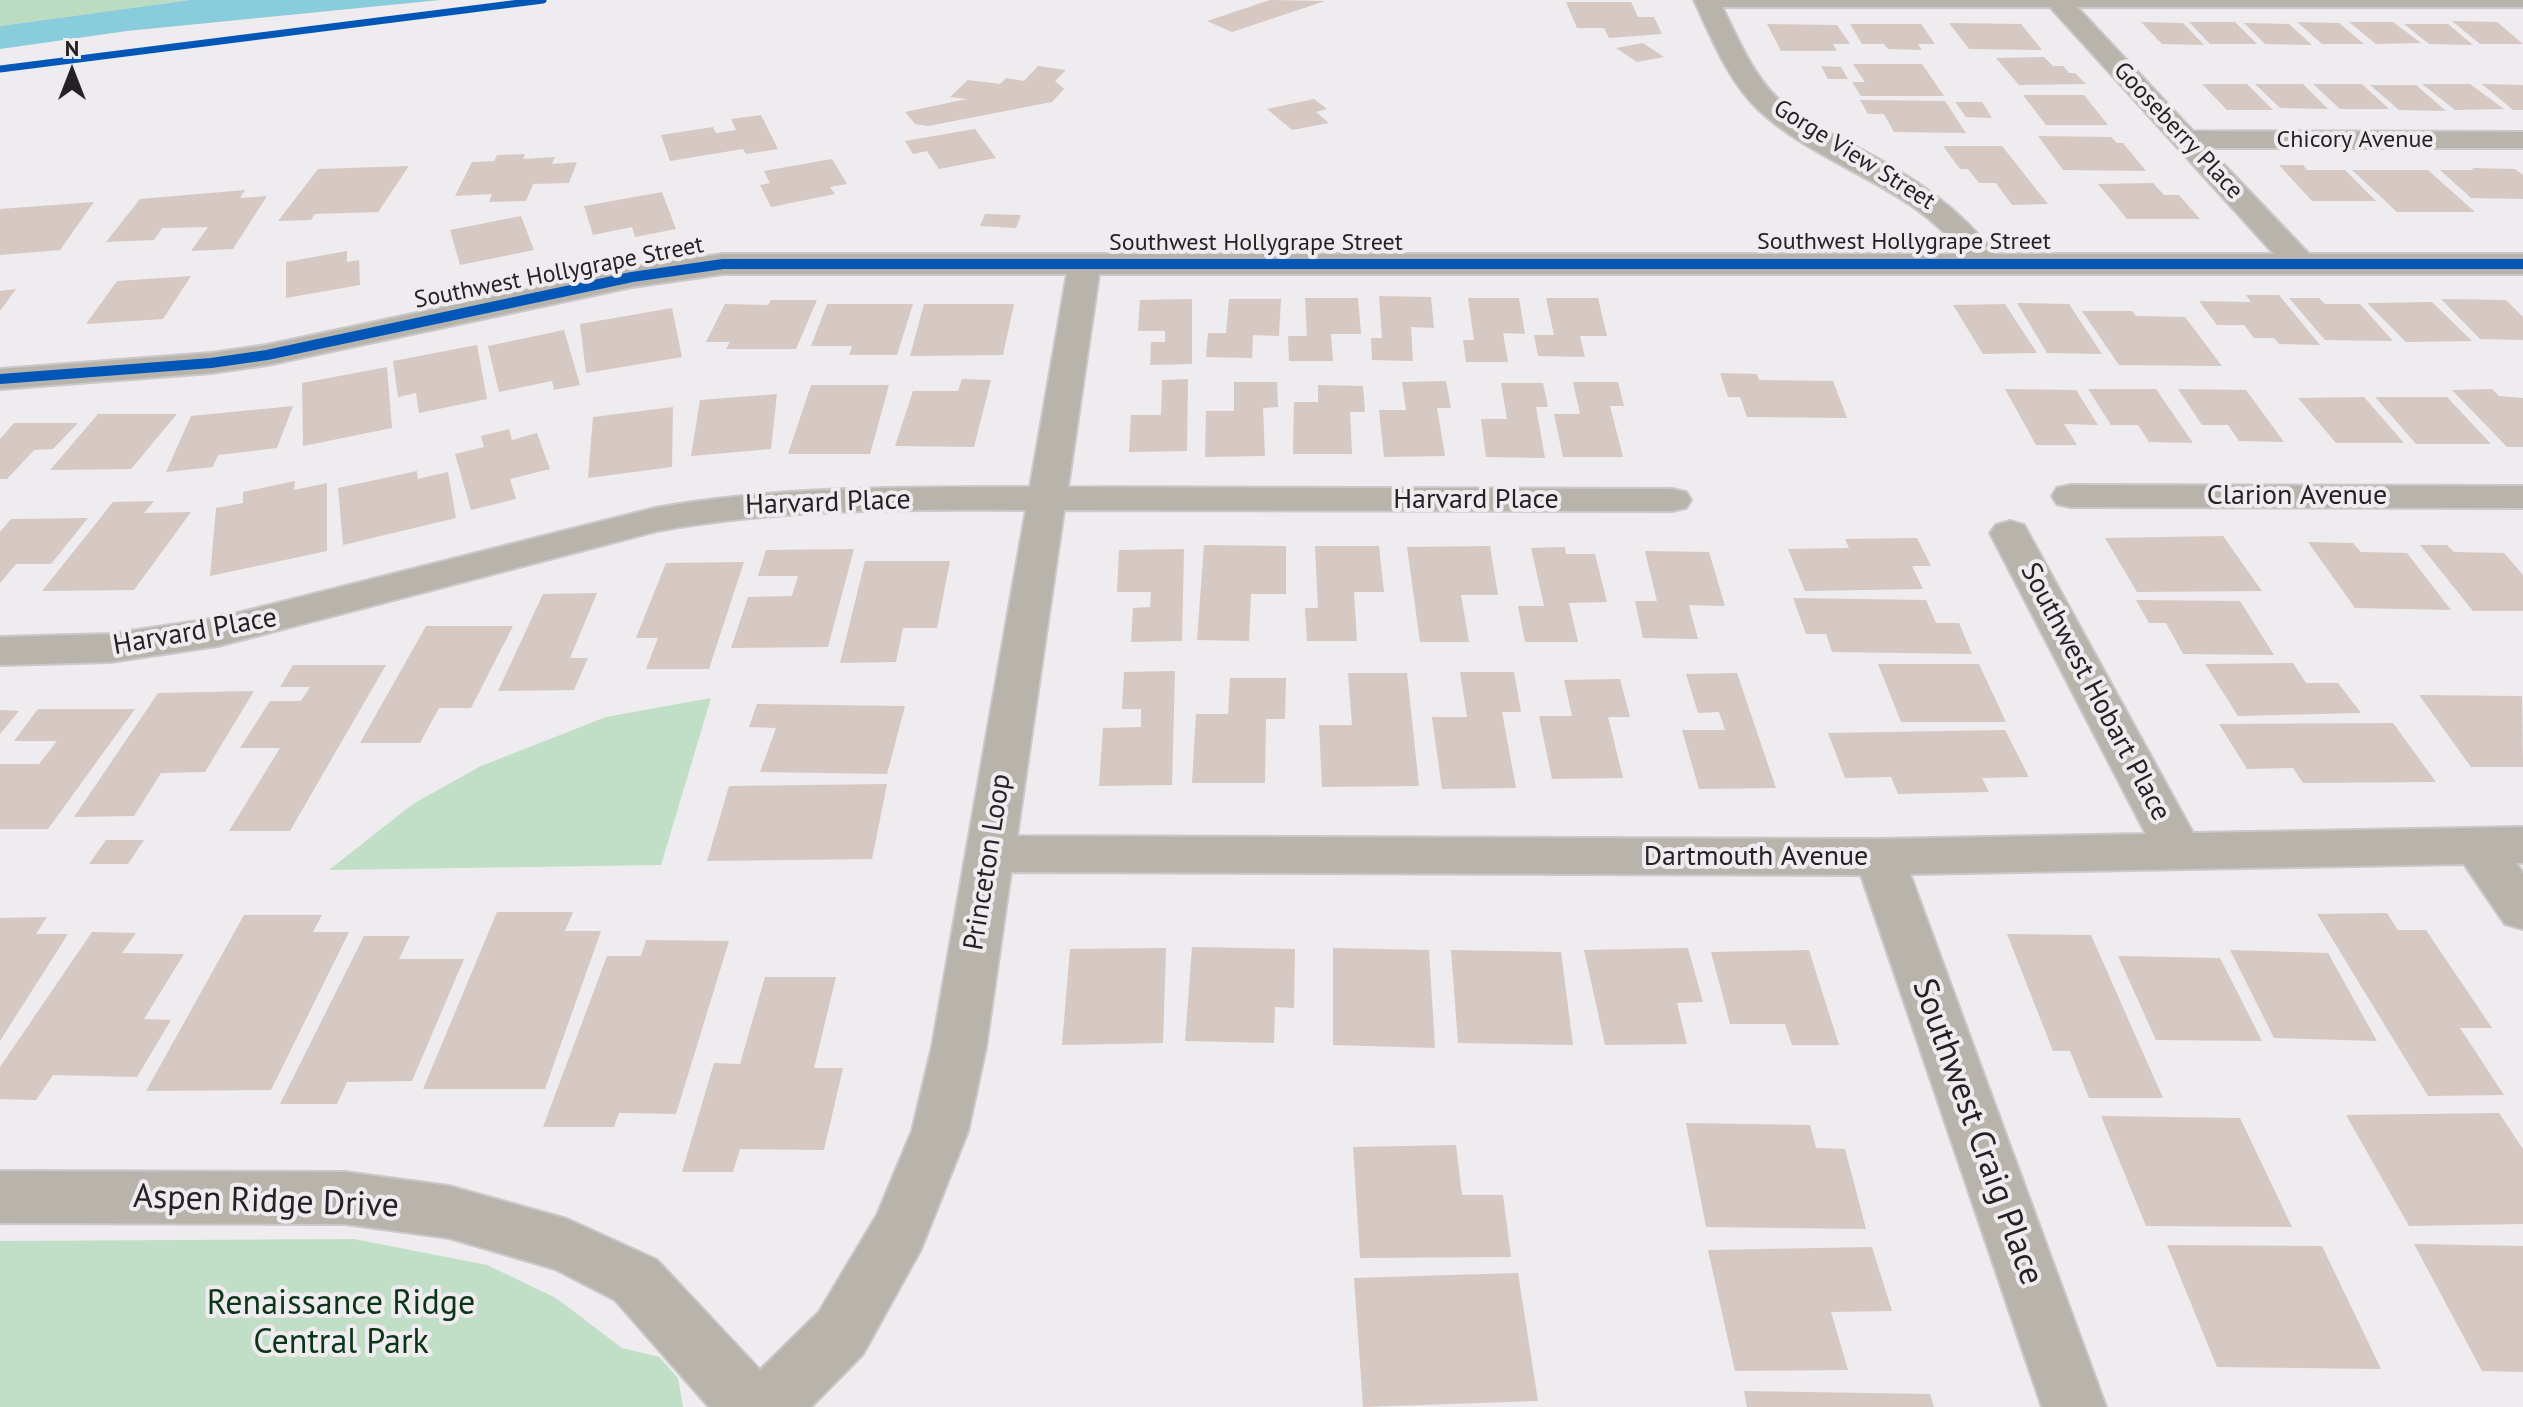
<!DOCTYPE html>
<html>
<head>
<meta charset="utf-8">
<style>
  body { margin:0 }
  #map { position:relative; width:2523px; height:1407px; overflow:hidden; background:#eeecee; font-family:"PT Sans",sans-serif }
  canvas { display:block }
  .north { position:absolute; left:32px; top:32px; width:80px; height:80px; -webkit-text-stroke:6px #efebef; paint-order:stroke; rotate:0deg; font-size:22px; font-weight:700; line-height:32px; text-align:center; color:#242224 }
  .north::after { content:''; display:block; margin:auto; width:28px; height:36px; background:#242224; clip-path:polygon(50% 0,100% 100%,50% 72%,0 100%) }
</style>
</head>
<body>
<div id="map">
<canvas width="2523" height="1407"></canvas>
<div class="north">N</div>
</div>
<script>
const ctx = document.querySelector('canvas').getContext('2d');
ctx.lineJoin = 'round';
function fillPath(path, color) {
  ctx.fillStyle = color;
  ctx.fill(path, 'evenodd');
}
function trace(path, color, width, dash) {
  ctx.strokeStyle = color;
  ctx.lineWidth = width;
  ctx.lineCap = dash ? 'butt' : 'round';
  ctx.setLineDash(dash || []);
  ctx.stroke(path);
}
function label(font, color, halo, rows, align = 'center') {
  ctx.font = font + ' "PT Sans",sans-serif';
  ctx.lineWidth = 8;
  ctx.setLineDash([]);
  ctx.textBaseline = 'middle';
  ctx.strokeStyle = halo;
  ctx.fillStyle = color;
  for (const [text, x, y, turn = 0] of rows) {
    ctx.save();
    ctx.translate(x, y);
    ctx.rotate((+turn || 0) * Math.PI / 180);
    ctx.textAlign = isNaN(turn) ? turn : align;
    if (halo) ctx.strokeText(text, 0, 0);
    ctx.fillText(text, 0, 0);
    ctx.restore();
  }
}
fillPath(new Path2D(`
  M711 698 661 865 329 870 413 804 481 766 606 717Z
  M354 1239 487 1265 556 1298 622 1348 659 1357 678 1378 683 1407H0V1241Z`), '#c1dfc6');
fillPath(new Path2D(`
  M0 0H190L0 26Z`), '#badcc0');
fillPath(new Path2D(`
  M190 0H440L127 31 0 49V26Z`), '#89ccdc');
fillPath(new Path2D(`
  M1270 0 1325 1 1232 32 1207 21Z
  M1566 2H1631L1638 17H1654L1662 34 1609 38 1604 28H1577Z
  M2452 21 2497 22 2523 44H2480Z
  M2141 22 2183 23 2204 45 2162 44Z
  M2189 22H2235L2257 44H2210Z
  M2297 22 2339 23 2364 44H2322Z
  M2349 22H2393L2421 43 2376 44Z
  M1949 23 2021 24 2042 50 1969 49Z
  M2244 23 2289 24 2312 45 2265 44Z
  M1767 24 1837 25 1850 44H1833L1837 51H1781Z
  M1850 24H1921L1935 44H1918L1922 50 1888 49 1884 44H1862Z
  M2404 24H2448L2473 45 2429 44Z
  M1643 43 1664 57 1637 62 1616 48Z
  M2044 57 2053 66H2063L2069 73H2075L2086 84 2019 85 1996 58Z
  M1853 64H1922L1944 96H1861L1852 82H1865Z
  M1038 66 1066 70 1055 81 1064 89 1052 102 928 126 915 124 905 112 967 99 950 97 968 80 1000 84 1006 78 1024 81Z
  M1821 66 1841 67 1848 79H1828Z
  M2202 84H2247L2273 110H2227Z
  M2255 84H2303L2328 109 2280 108Z
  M2313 84H2362L2389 109H2340Z
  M2422 84H2470L2504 109 2455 110Z
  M2482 84 2523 85V110H2513Z
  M2370 85H2416L2446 111 2399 110Z
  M2023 95H2084L2108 125H2046Z
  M1314 99 1327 109 1316 112 1329 123 1292 130 1267 109Z
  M1860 100 1945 101 1966 133 1894 132 1884 114H1868Z
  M1955 102H1982L1992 118 1966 117Z
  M761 115 778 149 746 154 743 149 670 161 661 135 713 127 716 133 736 130 731 119Z
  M975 129 996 158 939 169 927 151 913 154 905 141Z
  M2038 136 2111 137 2117 143H2123L2146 171 2063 170Z
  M1943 146H2002L2048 204 2012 205 1996 183H1979L1968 169H1960Z
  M525 154 523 159 555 157 552 164 577 162 569 183 533 184 526 201 489 202 492 194 455 196 472 162 494 161 497 155Z
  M832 159 847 184 830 187 835 194 771 207 760 185 770 183 764 171Z
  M2279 165H2303L2307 170H2345L2376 201H2312Z
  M409 166 378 212 315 214 311 220 278 221 318 169Z
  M2472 168 2515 169 2523 175V199L2471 198 2440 170H2474Z
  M2352 170H2428L2475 212H2397Z
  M2153 183 2164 195H2179L2200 219H2127L2098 184Z
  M245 190 240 198 267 196 233 249 191 251 208 227 162 228 154 240 106 242 140 199Z
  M662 192 676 229 635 237 632 227 593 235 584 206Z
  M94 202 60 250 0 255V209Z
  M985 214 1021 215 1016 228 980 226Z
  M521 216 534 250 460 265 450 230Z
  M347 251V262L359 260 360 285 286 298V262Z
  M191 276 163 319 86 324 117 281Z
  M16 289 0 311V291Z
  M2246 295H2279L2320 345 2279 344 2274 338H2254L2244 325H2217L2199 301 2251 302Z
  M1379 296 1431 297 1434 328 1411 327 1413 361 1372 360 1371 338H1382Z
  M1305 298H1358L1361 334H1331L1333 361H1289L1288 336H1307Z
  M1468 298H1519L1525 334 1503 333 1508 362H1466L1463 340H1474Z
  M1546 298H1598L1607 336H1580L1585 357 1538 356 1534 335H1554Z
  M2289 298H2319L2325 304H2360L2393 341 2325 340Z
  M1192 299V364L1150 365 1151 342H1165V331H1138L1140 300Z
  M1229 299H1281L1279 336 1253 335 1252 358 1206 357 1208 333H1226Z
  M2441 299 2506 300 2523 317V340L2480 339Z
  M771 300H817L796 349H726L730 342H706L725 304 768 305Z
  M2432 302 2472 341 2406 342 2367 303Z
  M2017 303 2069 304 2102 354 2047 353Z
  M827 304H913L897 355H849L852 346H811Z
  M924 304H1014L1003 355 910 356Z
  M2005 304 2037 353 1983 354 1953 305Z
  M672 308 682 357 586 373 580 324Z
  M2082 311H2132L2136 316 2185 317 2222 366 2119 365Z
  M564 330 580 385 554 390 552 381 499 392 488 346Z
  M477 345 487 399 419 413 416 393 398 397 393 361Z
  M387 367 392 428 303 446 302 383Z
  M1720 373 1757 374 1759 380 1833 381 1847 418 1747 417 1740 397H1728Z
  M962 379 991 380 974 447 895 446 913 391H958Z
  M1188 379 1187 451 1129 452 1131 415H1161L1162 380Z
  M1446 381 1451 408H1437L1445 456 1384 457 1379 410H1406L1402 382Z
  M1234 382H1277L1278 407 1263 408 1265 456 1205 457 1206 411H1234Z
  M1573 382H1618L1624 406H1610L1623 457H1563L1554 414H1580Z
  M1501 383H1543L1548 407H1536L1545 458 1486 457 1481 419H1507Z
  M811 385H889L870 454H788Z
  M1318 385 1363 386 1365 412H1350L1352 454H1293L1294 402H1318Z
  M2005 389 2076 390 2098 425 2064 424 2077 445H2036Z
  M2088 389H2156L2193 443 2149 442 2138 425H2111Z
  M2178 389 2246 390 2284 442 2239 441 2228 425H2202Z
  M2492 389 2499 396 2523 398V447H2507L2452 390Z
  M777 394 771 449 691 456 700 400Z
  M2364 397 2404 443H2336L2298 398Z
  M2375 397H2447L2491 444H2416Z
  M293 406 277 448 218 455 213 467 166 472 191 416Z
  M673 407 672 467 588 478 593 417Z
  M98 414H177L131 469 50 470Z
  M14 423H78L53 449 34 450 7 479H0V439Z
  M509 429 512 440 537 433 550 469 510 479 516 499 471 510 455 454 484 447 481 436Z
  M417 471 418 479 448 472 456 518 343 545 338 488Z
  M295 481 294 490 327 483V551L210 576 216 508 243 503V492Z
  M154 501 144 513 191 512 134 590 42 591 113 502Z
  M88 518 51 564H16L0 583V532L11 519Z
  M2223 536 2262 591 2137 592 2105 538Z
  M1917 538 1931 566H1912L1923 589 1805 591 1788 549 1849 548 1845 539Z
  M2308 542 2353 543 2361 552 2407 553 2451 610 2355 608Z
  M1204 545 1286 546V594H1251L1249 641 1197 640Z
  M2420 545H2447L2454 552 2504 553 2523 575V611H2473Z
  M1315 546H1379L1384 592H1354L1357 641H1307L1305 608H1318Z
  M1490 546 1498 595H1461L1469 642H1420L1407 547Z
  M1565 547 1566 554H1595L1607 602 1569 603 1578 642H1525L1518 606H1544L1531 548Z
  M854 549 828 647 731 648 748 597 792 596 798 576H758L766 550Z
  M1184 549 1182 641 1131 642 1133 608 1150 607 1151 592H1117L1119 550Z
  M1645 551 1709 552 1725 606 1689 605 1698 639 1643 638 1635 601H1657Z
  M865 561H950L937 628H903L896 662 840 663Z
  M744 562 709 669H646L658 638H636L666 563Z
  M597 593 570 658H588L574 690 498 691 543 594Z
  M1793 598 1926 600 1936 623H1959L1972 654 1832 652 1826 634H1806Z
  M2136 600 2240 601 2274 655 2183 654 2166 623H2149Z
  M426 626H513L471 708H439L420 743H360Z
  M2293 663 2306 683H2338L2361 713 2238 716 2205 664Z
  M1878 664H1979L2006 722H1901Z
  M293 665H386L290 831H229L280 748H240L270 701H301L310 687H280Z
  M1175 671 1172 785 1099 786 1103 728 1141 727V709H1122L1124 672Z
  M1460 672H1514L1521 712H1502L1516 788 1442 789 1432 717H1467Z
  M1348 673H1407L1419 786 1322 787 1319 725H1352Z
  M1737 673 1776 788 1699 789 1682 730H1725L1719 712 1698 713 1686 674Z
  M1230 678H1286L1285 719H1266L1265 783H1192L1196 714H1228Z
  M1620 679 1630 717H1608L1623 778 1552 779 1539 716H1572L1564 680Z
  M254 691 205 772 161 773 134 816 74 817 158 693Z
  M2419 695 2522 696 2523 767H2471Z
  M757 704 905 706 887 774 760 772 776 728 749 727Z
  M38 709H135L48 829H0V764H39L57 741H14Z
  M0 710 19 711 0 734Z
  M2393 723 2436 782 2303 783 2293 768 2247 769 2219 724Z
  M2005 730 2029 777 1982 778 1989 792 1898 794 1891 777 1845 778 1828 733Z
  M887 784 872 859 707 861 729 786Z
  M106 840H144L128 864H89Z
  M497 912H573L565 931H601L545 1089H423Z
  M2387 913 2398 930H2426L2492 1028H2460L2504 1095 2428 1096 2317 914Z
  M244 915H322L313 932H349L271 1090 146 1091Z
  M47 917 36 934H68L0 1041V918Z
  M92 932 136 933 122 953 184 954 144 1019 171 1020 137 1077 53 1075 36 1100 0 1099V1067Z
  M2007 934 2091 935 2163 1098H2089L2070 1051H2053Z
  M364 936H410L399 959H464L412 1081 347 1082 337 1104H280Z
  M646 940 729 941 676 1114 619 1113 614 1127H543L607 956H641Z
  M1192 947 1295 949 1294 1008 1275 1007 1274 1043 1185 1041Z
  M1166 948 1163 1043 1062 1045 1070 949Z
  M1333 948 1429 950 1435 1048 1333 1045Z
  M1688 948 1703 1002 1677 1003 1687 1044 1605 1045 1584 950Z
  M1451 950 1561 952 1573 1045 1458 1043Z
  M1809 950 1839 1045H1792L1785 1024H1730L1711 952Z
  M2230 950 2328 953 2377 1041 2274 1038Z
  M2118 956 2220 958 2262 1041 2156 1040Z
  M765 977H836L814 1068H843L824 1150 740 1149 733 1172H682L714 1063 740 1064Z
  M2499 1113 2523 1149V1224L2409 1226 2346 1115Z
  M2101 1116 2240 1118 2292 1227 2146 1226Z
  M1686 1123 1810 1125 1816 1148 1845 1149 1866 1229 1706 1227Z
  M1456 1145 1462 1195H1503L1511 1257 1360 1258 1353 1147Z
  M2414 1244 2523 1246V1372L2482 1371Z
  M2167 1245 2322 1246 2381 1369 2217 1367Z
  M1872 1247 1892 1311 1831 1312 1848 1370 1735 1371 1708 1250Z
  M1518 1273 1538 1401 1363 1407 1354 1278Z
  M1744 1391 1930 1394 1934 1407H1747Z`), '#d6c8c3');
const street = new Path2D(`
  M1694 0H2523V7H2077L2193 131 2523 132V148H2208L2309 254H2523V274H1099L1068 487 1672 489 1686 492 1691 500 1686 508 1672 511 1064 510 1017 836 1879 839 2146 834 1990 533 1996 525 2010 521 2024 525 2193 833 2523 827V863H2516L2523 873V929L2505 924 2464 864 1910 874 2106 1407H2042L1861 875 1011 872 986 1047 968 1131 921 1249 863 1354 811 1407H709L615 1300 555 1269 449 1238 345 1224 0 1223V1171L345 1172 449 1186 567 1219 657 1260 760 1370 819 1312 877 1215 912 1131 932 1047 1026 510C902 509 779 509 657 531L218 646 110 662 0 665V637L110 634 218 618 655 508C780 486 904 487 1030 487L1067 274H723L632 287 267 365 211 373 0 389V369L211 353 267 345 632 267 723 254H1963C1911 184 1821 168 1759 110 1728 81 1712 38 1694 0ZM1722 7H2050L2274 254H1995C1958 207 1913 177 1860 149 1832 134 1800 119 1776 97 1751 72 1738 38 1722 7Z
  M2071 485 2523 486V508L2071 507 2057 504 2052 496 2057 488Z`);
trace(street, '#cac8ca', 4);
fillPath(street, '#b8b4ab');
trace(new Path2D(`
  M0 69 543 0`), '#0057b8', 7);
trace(new Path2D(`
  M0 379 211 363 267 355 632 277 723 264H2523`), '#0057b8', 10);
label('24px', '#242224', '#efebef', [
  ["Gooseberry Place",2178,131,47],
  ["Chicory Avenue",2355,140],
  ["Gorge View Street",1854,155,32],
  ["Southwest Hollygrape Street",1904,242],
  ["Southwest Hollygrape Street",1256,243],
  ["Southwest Hollygrape Street",559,273,-11]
]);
label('28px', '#242224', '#efebef', [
  ["Clarion Avenue",2297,496],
  ["Harvard Place",1476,500],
  ["Harvard Place",828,503,-2],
  ["Harvard Place",195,632,-10],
  ["Southwest Hobart Place",2095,692,62],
  ["Dartmouth Avenue",1756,857],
  ["Princeton Loop",988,862,-81]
]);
label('34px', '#242224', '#efebef', [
  ["Southwest Craig Place",1977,1132,70],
  ["Aspen Ridge Drive",266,1202,2]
]);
label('34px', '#073717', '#efebef', [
  ["Renaissance Ridge",341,1304],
  ["Central Park",341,1343]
]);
</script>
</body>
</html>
